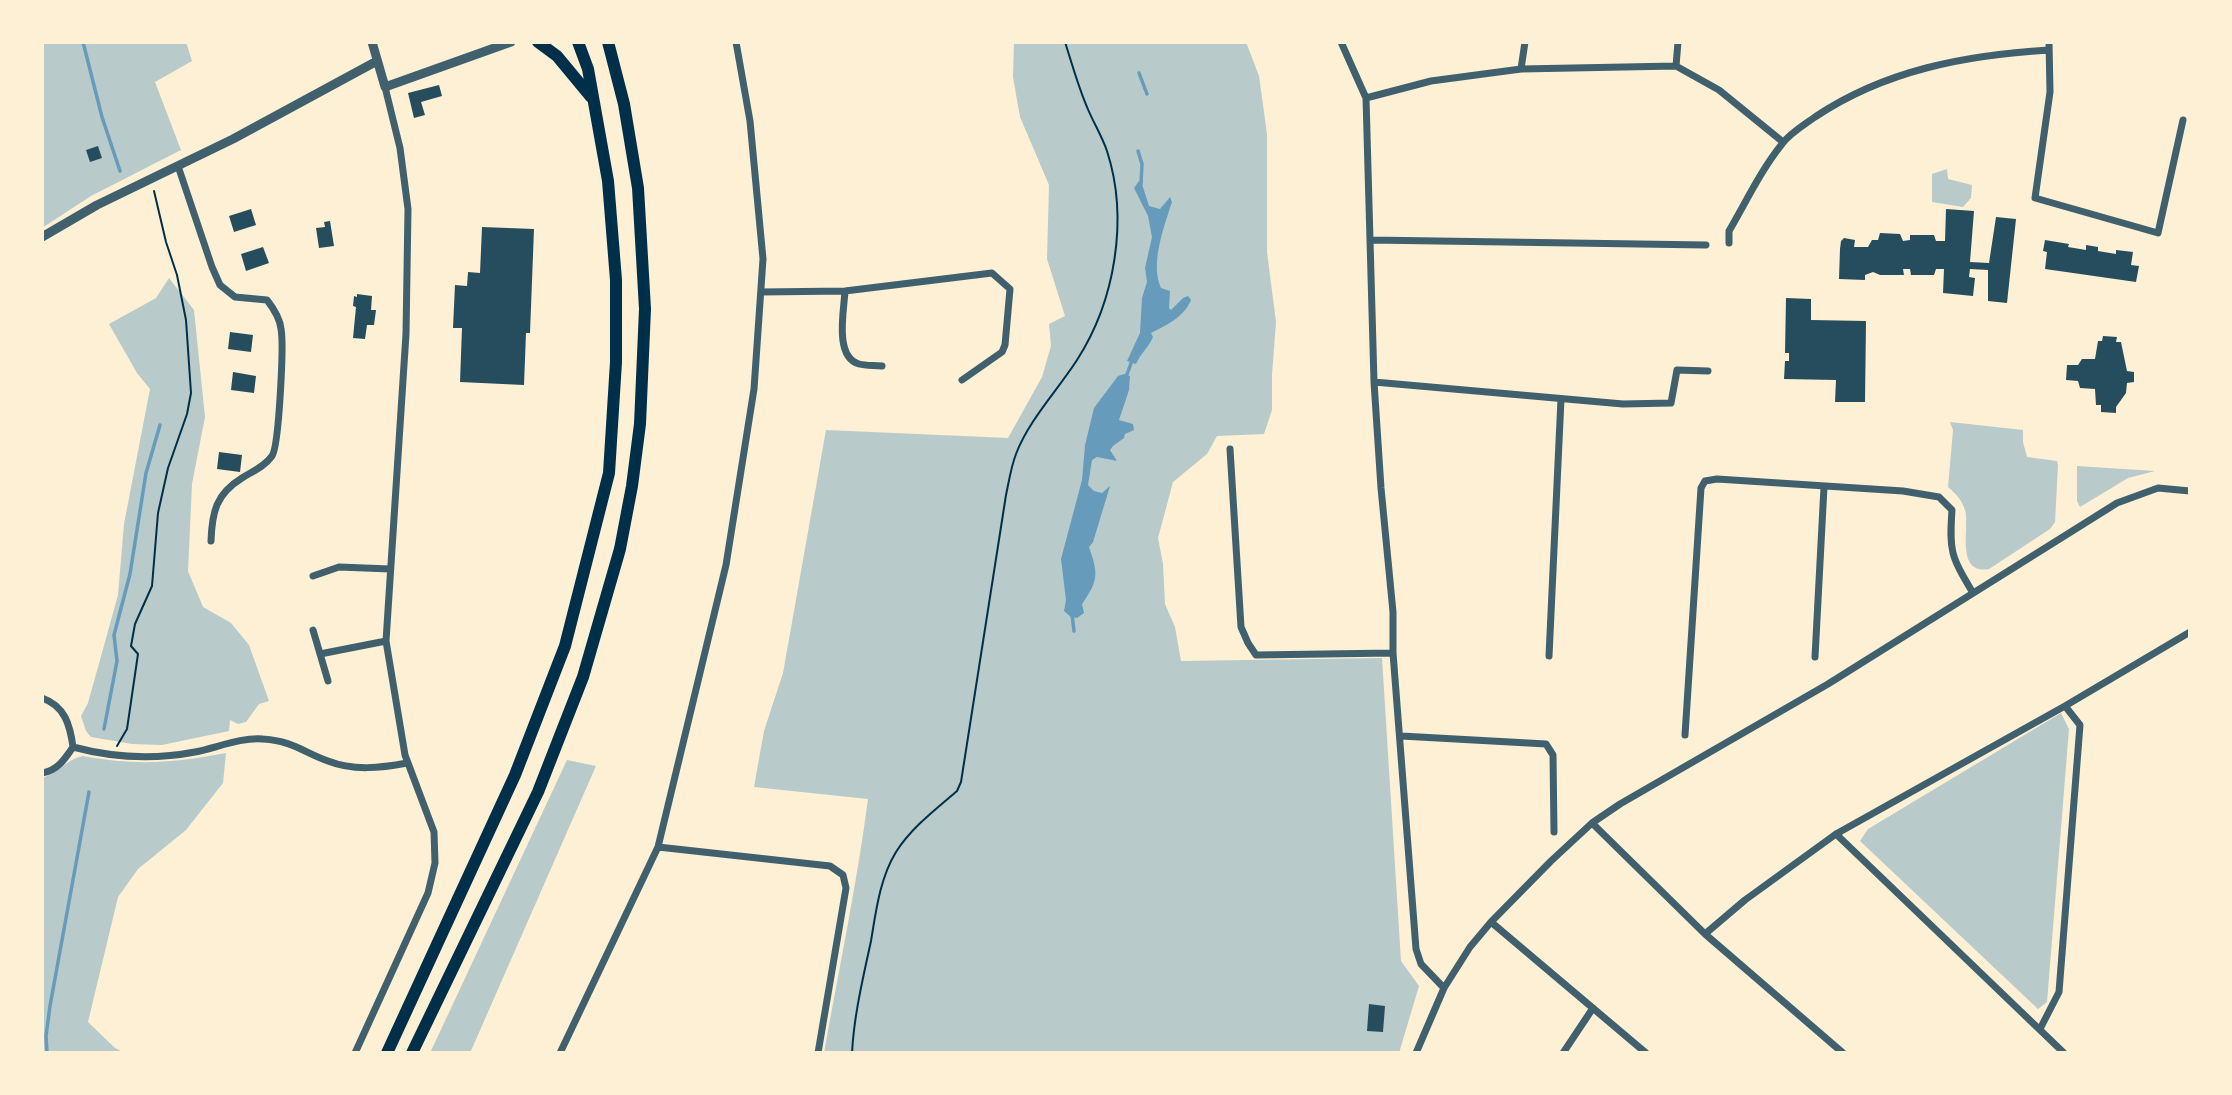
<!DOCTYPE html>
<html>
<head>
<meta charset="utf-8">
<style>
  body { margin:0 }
  #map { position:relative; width:2232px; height:1095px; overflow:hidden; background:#fdf0d5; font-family:"PT Sans Narrow",sans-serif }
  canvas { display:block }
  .frame { position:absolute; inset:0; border:44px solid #fdf0d5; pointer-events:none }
</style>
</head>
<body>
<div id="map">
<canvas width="2232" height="1095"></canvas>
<div class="frame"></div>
</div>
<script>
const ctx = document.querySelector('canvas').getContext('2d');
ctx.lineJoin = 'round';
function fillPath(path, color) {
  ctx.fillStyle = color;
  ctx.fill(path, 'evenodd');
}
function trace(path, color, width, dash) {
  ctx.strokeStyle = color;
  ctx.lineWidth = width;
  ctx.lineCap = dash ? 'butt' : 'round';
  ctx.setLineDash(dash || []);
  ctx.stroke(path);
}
fillPath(new Path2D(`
  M42 42H186L192 61 155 82 181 150 91 196 42 228Z
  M1014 42H1246L1259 76 1267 134V252L1276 322 1272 375V410L1264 434 1217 436 1207 454 1173 482 1158 538 1163 564 1165 604 1175 627 1181 661 1382 658 1401 961 1419 986 1399 1053H824C839 968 857 884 868 799L754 787 764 731 783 673 826 430 1008 438 1042 377 1051 346 1049 324 1065 316 1047 259 1049 185 1020 117 1013 77Z
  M1947 169 1948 179 1972 185 1971 198 1963 207 1932 202V174Z
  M169 278 194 310 205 417 192 484 188 571 203 607 231 623 249 645 269 701 259 704 246 722 238 724 230 720 229 731 162 745 132 744 91 737 86 731 81 716 88 703 118 595 124 524 150 389 137 373 109 324 156 298Z
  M1950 422 2023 430V442L2027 457 2057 461 2058 465 2055 522 2050 529 1989 569C1955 575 1970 527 1965 510 1962 500 1956 494 1948 487L1953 430Z
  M2077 466 2155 471 2128 478 2080 507 2077 501Z
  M2061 713 2069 729 2047 1002 2038 1009 1860 841 1868 829Z
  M226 753 223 783 186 830 138 869 118 897 88 1022 115 1048 125 1053H42V778C58 773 67 759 83 756 137 766 173 763 226 753Z
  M567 760 596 766 470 1053H430Z`), '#b9caca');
fillPath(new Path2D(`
  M1139 181 1142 184 1149 206 1160 209 1170 197 1172 202C1164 227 1150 263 1161 288L1170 291 1169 308 1171 310 1183 298 1188 296 1191 300C1184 317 1167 325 1151 333L1153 337C1149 347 1140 354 1136 364L1127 361 1140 333 1142 298 1147 282 1145 268 1152 237 1148 216 1134 188Z
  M1124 374 1130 376 1129 390 1119 420 1133 424 1134 430 1125 434 1124 438 1113 446 1110 450 1117 461 1097 457 1092 460 1088 485 1094 491 1102 493 1110 486 1093 542 1089 547C1098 573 1099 580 1082 604L1084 613 1077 618 1071 617 1064 611 1066 600 1061 559 1082 480 1085 445 1094 408 1118 376Z`), '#669bbc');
trace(new Path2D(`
  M83 42 102 117 120 171
  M1139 73 1147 94
  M1138 151 1142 164 1141 184
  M1126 377 1133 358
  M1072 614 1074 631
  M104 729 117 661 114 635 130 574 146 473 160 425
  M47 1053 46 1036 50 1006 89 792`), '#669bbc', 3.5);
fillPath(new Path2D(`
  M439 85 442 96 421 102 425 115 414 118 408 93Z
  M98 146 102 158 90 162 86 150Z
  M251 209 256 225 234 232 229 216Z
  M1946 209 1974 211 1970 262 1989 263 1996 217 2016 219 2007 303 1988 301V270L1970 269 1969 277 1975 278 1973 296 1943 293 1944 269H1936L1934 275H1911L1910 269H1903L1904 275H1880L1873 272 1865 275V280L1839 279 1840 249 1841 241 1844 238 1855 240 1854 247H1868L1872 240H1878L1880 233 1900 234 1903 241 1910 240V235H1934L1936 241H1945Z
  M330 221 334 246 319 248 316 228 325 227 324 222Z
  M482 227 534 229 530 333H526L524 385 460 382 462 328H453L455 285 467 286 468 272 480 273Z
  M2045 240 2069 244 2068 247 2086 250V245L2098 247V251L2116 254V250L2133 252 2131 265 2139 266 2136 282 2045 269 2047 252 2043 251Z
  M263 247 269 263 246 271 241 254Z
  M357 294 372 296 371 310H376L374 325H367L365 339 353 338 356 307 353 306 354 296 357 297Z
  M1786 298 1811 299V320L1866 321 1865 402H1835L1836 380 1784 379 1785 361H1789V353H1785Z
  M230 332 253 335 251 352 228 349Z
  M2103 336 2117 337 2116 342H2121L2127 371 2134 372V382L2127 383 2126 393 2116 407V413L2101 412V405H2096L2095 389 2080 388 2078 381 2066 380 2067 365H2078L2082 359H2095L2098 341H2102Z
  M233 372 256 376 254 393 231 390Z
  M219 452 242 455 240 472 217 469Z
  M1369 1004 1385 1006 1383 1032 1367 1031Z`), '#264d5e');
trace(new Path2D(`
  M117 746 127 729 138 654 131 646 135 624 152 586 158 513 168 468 187 414 191 393 186 320 177 275 166 242 154 191
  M852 1053C854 1015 863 978 871 941 876 911 880 878 896 852 911 828 936 809 957 791L961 782 1006 495C1009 481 1011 467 1016 454 1029 420 1057 391 1077 360 1115 301 1129 219 1107 151 1102 136 1093 122 1087 107 1078 86 1072 64 1065 42`), '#003049', 2);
trace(new Path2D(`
  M1341 42 1366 98 1374 382 1381 488 1393 612V653L1416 949 1421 964 1444 988
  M2049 42 2050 92 2035 198 2158 233 2183 120
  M1676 66 1678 42
  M1521 69 1525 42
  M1366 98 1431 81 1521 69 1676 66 1719 90 1783 142
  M178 166 212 267 220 285 235 297 267 300C274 309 280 318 281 329 284 344 279 446 272 456 264 467 253 471 242 478 216 494 212 512 211 541
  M1370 240 1706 245
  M1729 243V231C1746 202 1761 170 1782 144 1790 133 1804 125 1815 117 1885 70 1966 55 2049 50
  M845 291C844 310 834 357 859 364 866 366 875 365 882 366
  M761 292 845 291 992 273 1010 289 1005 345 1002 352 962 380
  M1374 382 1623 404 1671 403 1677 370 1708 371
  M1230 449 1241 627 1248 643 1256 655 1393 653
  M313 576 339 567 390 569
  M313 630 328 681
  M320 654 386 641
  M1549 656 1561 399
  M1815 657 1824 487
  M42 698C65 706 70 725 73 747 65 759 57 771 42 773
  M1685 735 1701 488 1705 481 1717 479 1903 491 1939 497 1952 510C1949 552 1951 556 1973 593
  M1401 736 1546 744 1553 755 1554 832
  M73 747C114 758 153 760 195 752 216 748 241 737 263 739 293 741 303 752 328 761 353 771 381 768 407 763
  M1592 823 1705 934 1843 1053
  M1836 834 2064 1053
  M658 847 830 866 843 875 846 888 818 1053
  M1491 922 1646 1053
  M1705 934 1745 900 1836 834 2065 706 2190 632
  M2040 1029 2059 992 2080 725 2065 706
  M355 1053 428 893 435 863 434 832 405 755 386 641 406 334 408 209 400 148 385 87
  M560 1053 658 847 726 565 754 389 763 259 750 121 736 42
  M1416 1053 1444 988 1470 947 1491 922 1551 861 1592 823 1620 804 1828 684 2117 503 2158 488 2190 491
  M1563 1053 1593 1008`), '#3f606c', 7);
trace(new Path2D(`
  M372 42 385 87 511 42
  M42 237 97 205 233 139 377 61`), '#3f606c', 9);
trace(new Path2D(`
  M538 42 557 56 591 97
  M387 1053 515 775 565 646 609 473 616 362V280L608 181 588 69 578 42
  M412 1053 538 792 583 677 620 549 632 486 640 424 645 309 638 188 624 104 608 42`), '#003049', 12);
</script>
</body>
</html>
